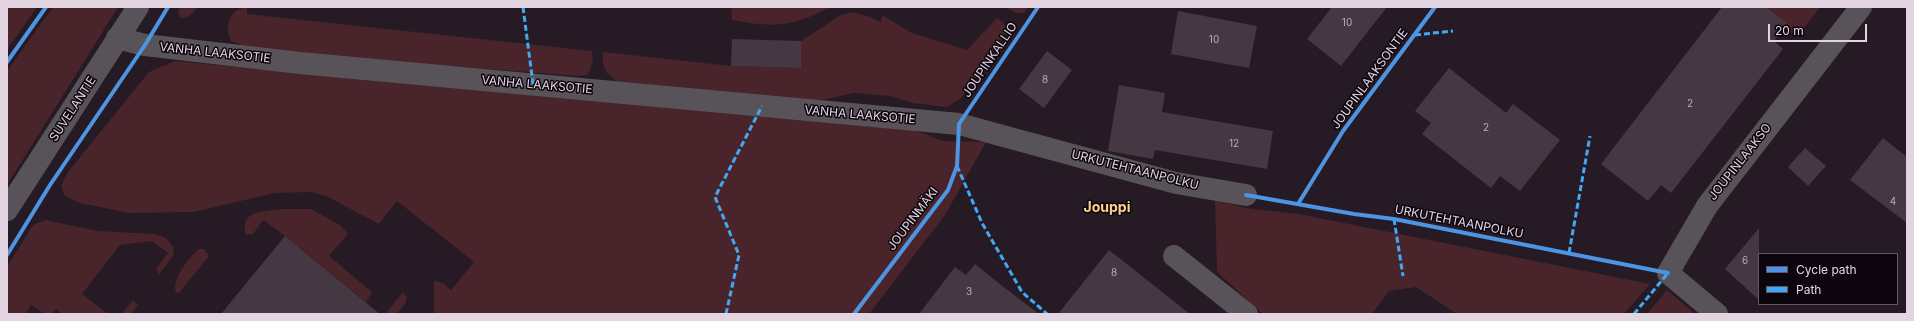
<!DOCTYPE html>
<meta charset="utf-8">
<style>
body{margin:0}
#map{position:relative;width:1914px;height:321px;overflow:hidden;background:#261a25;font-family:Inter,sans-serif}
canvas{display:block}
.frame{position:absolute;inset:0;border:8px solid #e2d4e1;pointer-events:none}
.legend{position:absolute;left:1758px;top:253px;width:140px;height:52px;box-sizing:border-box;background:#0d050d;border:1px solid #625862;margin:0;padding:5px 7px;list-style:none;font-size:12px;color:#e2d4e1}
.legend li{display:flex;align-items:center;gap:8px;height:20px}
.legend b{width:20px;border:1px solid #625862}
.scale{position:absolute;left:1768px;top:24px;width:99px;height:18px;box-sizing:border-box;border:2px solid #e2d4e1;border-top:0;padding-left:5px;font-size:12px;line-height:14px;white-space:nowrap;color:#e2d4e1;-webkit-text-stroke:3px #0d050d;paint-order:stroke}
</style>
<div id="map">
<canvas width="1914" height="321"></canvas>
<div class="frame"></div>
<ul class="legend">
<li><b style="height:5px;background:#4d94e3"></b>Cycle path</li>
<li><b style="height:5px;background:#3fa9f5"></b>Path</li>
</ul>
<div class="scale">20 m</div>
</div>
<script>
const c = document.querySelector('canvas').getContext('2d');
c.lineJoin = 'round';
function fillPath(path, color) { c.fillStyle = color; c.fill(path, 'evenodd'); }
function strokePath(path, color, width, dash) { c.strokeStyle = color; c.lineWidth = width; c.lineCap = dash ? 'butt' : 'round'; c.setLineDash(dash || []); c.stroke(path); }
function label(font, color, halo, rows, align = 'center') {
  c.font = font + ' Inter,sans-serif'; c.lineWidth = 3; c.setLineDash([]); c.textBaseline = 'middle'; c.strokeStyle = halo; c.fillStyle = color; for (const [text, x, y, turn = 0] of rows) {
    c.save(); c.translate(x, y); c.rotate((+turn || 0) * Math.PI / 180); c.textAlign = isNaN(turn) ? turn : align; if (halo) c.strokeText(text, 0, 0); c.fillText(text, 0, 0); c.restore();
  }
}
const green = new Path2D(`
 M7 7H37L7 50Z
 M53 7H118L7 185V71Z
 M179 7H197C193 13 189 19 181 18L178 12Z
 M247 7V14L592 51C594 60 592 67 587 75L579 76 296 54 241 45 231 41C224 26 229 9 247 7Z
 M731 7H831C792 27 774 28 732 20Z
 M1005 7H1028L1024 13H1017Z
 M1766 7H1820L1797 37 1784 27 1787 23Z
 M853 12 867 16 881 22 882 15 912 33 967 50 996 19H999L1005 25V33L961 98 947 107 913 103 890 96 854 93 827 99 798 102 731 92 617 81C606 75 601 65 603 52L731 66 801 68V41L841 15Z
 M175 61 917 131 943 141 986 142 945 215 869 314H434V281L443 283 451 290 474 262 397 201 379 224 328 197 312 192 275 193 193 212 129 213 80 203 65 196 61 186 68 172 149 72Z
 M1215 200 1245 208 1299 214 1650 284 1624 314H1457L1416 287 1389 291 1372 314H1263L1217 272Z
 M282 209H311L340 225 348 234 329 256 372 292 366 302 285 236 263 220 253 234 246 235C239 210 264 211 282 209Z
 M46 220 97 231 155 234 166 238 174 248 173 256 159 274 156 269 168 253 152 241 120 245 82 294 108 314H63L56 309 52 314H45L31 305 25 314H7V267L33 225Z
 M198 249H204L209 256 179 293 176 292C171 279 189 259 198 249Z
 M1667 290 1695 314H1647Z
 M403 292 407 297 406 302 397 314H385Z
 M133 300 138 305 131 314H122Z`);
const building = new Path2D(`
 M1332 7H1387L1341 66 1307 39Z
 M1722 7H1766L1787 23 1774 41 1783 49 1671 193 1661 185 1648 201 1601 164Z
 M1178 11 1257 26 1249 68 1171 54Z
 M732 39 801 41V68L731 66Z
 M1047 51 1072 70 1044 108 1019 89Z
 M1449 68 1506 113 1513 104 1560 140 1520 191 1500 176 1491 188 1422 134 1431 123 1415 111Z
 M1119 85 1165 93 1162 112 1273 131 1267 169 1155 150 1153 159 1108 151Z
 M1883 138 1907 157V223L1850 180Z
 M1805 148 1826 166 1808 186 1788 167Z
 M1759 228V300L1725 269Z
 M285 236 380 314H221Z
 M1109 250 1190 314H1058Z
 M975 264 1005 288 1039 314H919L955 267 966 275Z`);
const minor = new Path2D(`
 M117 38 145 45 300 63 959 124 1176 183 1246 195
 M7 210 138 7
 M1174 256 1247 314
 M1717 314 1668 273 1707 206 1861 7`);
const quiet = new Path2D(`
 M523 7 533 84
 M1415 35 1453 31
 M957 166 982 223 1022 292 1047 314
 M1394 219 1403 276
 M1569 253 1590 136
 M726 314 739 255 715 197 762 106
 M1634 314 1668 273`);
const cycleway = new Path2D(`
 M7 62 46 7
 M1246 195 1354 214 1394 219 1668 273
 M1298 204 1343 131 1435 7
 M7 255 50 185 145 45 168 7
 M854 314 948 190 957 166 959 124 1038 7`);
const numberNames = [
 ["10",1347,23],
 ["10",1214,40],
 ["8",1045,80],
 ["2",1690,104],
 ["2",1486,128],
 ["12",1234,144],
 ["4",1893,202],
 ["6",1745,261],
 ["8",1114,273],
 ["3",969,292]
];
const streetNames = [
 ["VANHA LAAKSOTIE",215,53,6],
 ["JOUPINKALLIO",990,60,-56],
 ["JOUPINLAAKSONTIE",1370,79,-54],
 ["VANHA LAAKSOTIE",537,85,5],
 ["SUVELANTIE",73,109,-57],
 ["VANHA LAAKSOTIE",860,115,5],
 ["JOUPINLAAKSO",1740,162,-52],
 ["URKUTEHTAANPOLKU",1135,170,14],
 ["JOUPINMÄKI",913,219,-53],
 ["URKUTEHTAANPOLKU",1459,222,11]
];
const quarterNames = [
 ["Jouppi",1107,208]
];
fillPath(green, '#49242a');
fillPath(building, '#463842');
strokePath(minor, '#575358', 22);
strokePath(quiet, '#3fa9f5', 3, [6, 3]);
strokePath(cycleway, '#4d94e3', 4);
label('10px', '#bbadb9', null, numberNames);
label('12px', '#e2d4e1', '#0d050d', streetNames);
label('bold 14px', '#fbd38c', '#0d050d', quarterNames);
</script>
